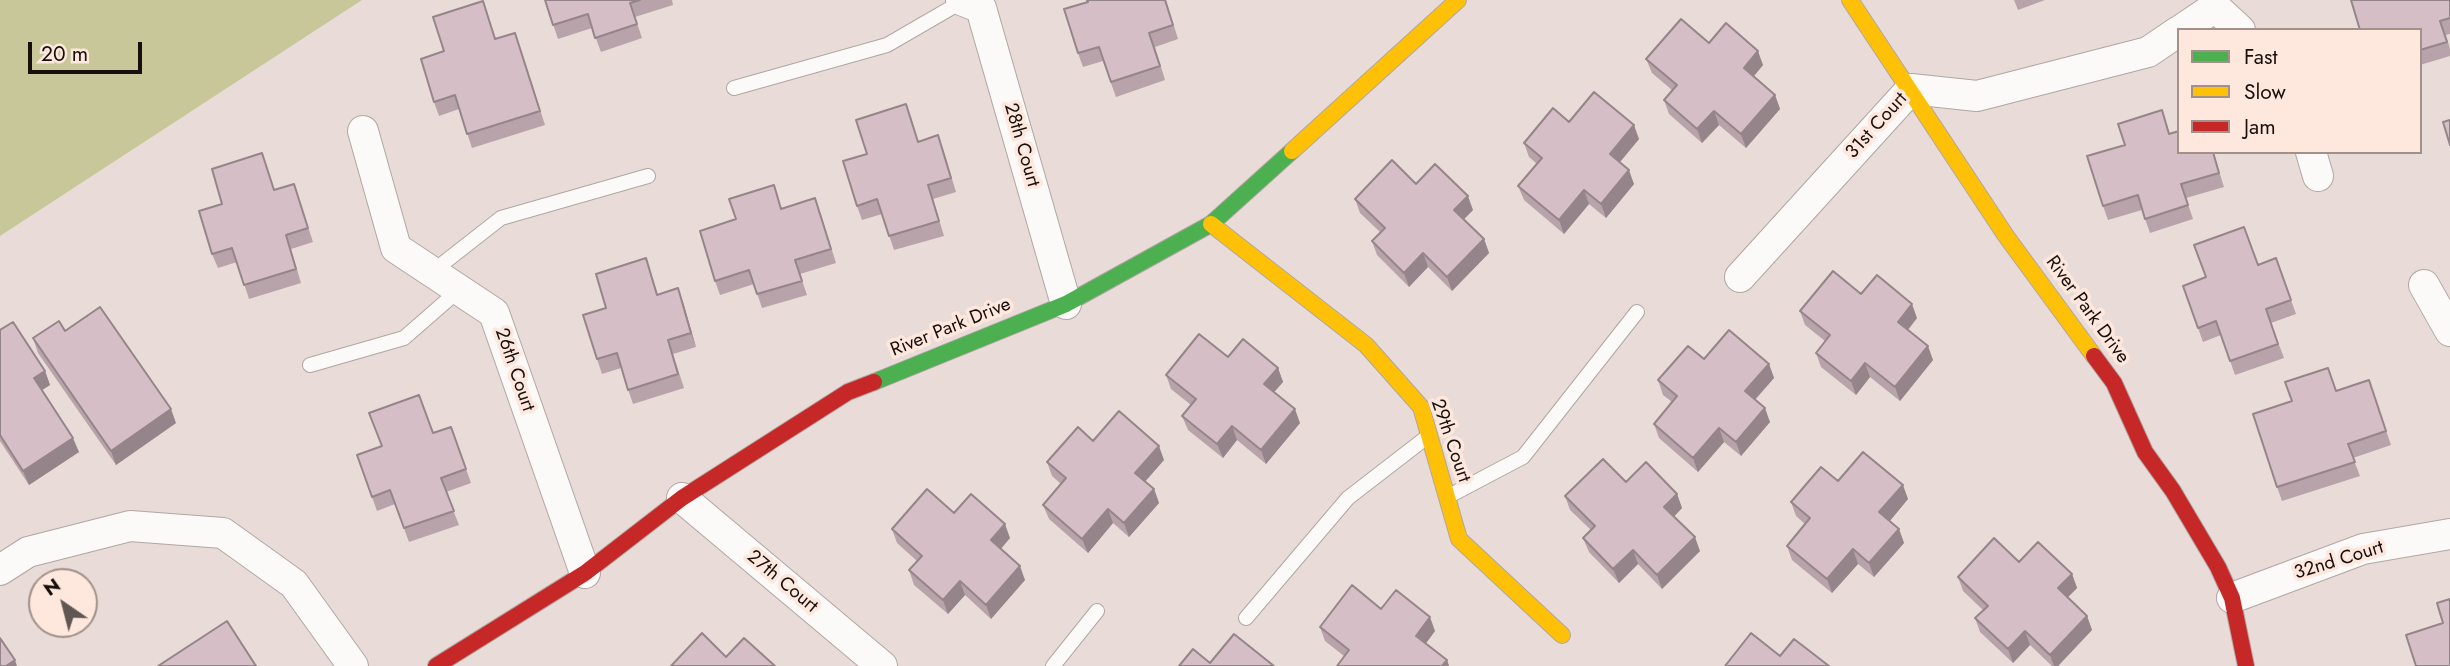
<!DOCTYPE html>
<style>
body{margin:0}
#map{position:relative;width:2450px;height:666px;overflow:hidden;background:#e9dcd8;font-family:Jost,sans-serif}
canvas{display:block}
.legend{position:absolute;left:2177px;top:28px;width:245px;height:126px;box-sizing:border-box;background:#fee7dd;border:2px solid #a29189;margin:0;padding:9px 12px;list-style:none;font-size:21px;color:#170f0c}
.legend li{display:flex;align-items:center;gap:14px;height:35px}
.legend b{width:35px;border:2px solid #a29189}
.north{position:absolute;left:28px;top:568px;width:70px;height:70px;box-sizing:border-box;background:#fee7dd;border:2px solid #a29189;border-radius:50%;rotate:325deg;font-size:19px;font-weight:700;line-height:28px;text-align:center;color:#170f0c}
.north::after{content:'';display:block;margin:auto;width:24px;height:32px;background:#605753;clip-path:polygon(50% 0,100% 100%,50% 72%,0 100%)}
.scale{position:absolute;left:28px;top:42px;width:114px;height:32px;box-sizing:border-box;border:4px solid #170f0c;border-top:0;padding-left:9px;font-size:21px;line-height:24px;white-space:nowrap;color:#170f0c;-webkit-text-stroke:5px #fee7dd;paint-order:stroke}
</style>
<div id="map">
<canvas width="2450" height="666"></canvas>
<ul class="legend">
<li><b style="height:9px;background:#4caf50"></b>Fast</li>
<li><b style="height:9px;background:#ffc107"></b>Slow</li>
<li><b style="height:9px;background:#c62828"></b>Jam</li>
</ul>
<div class="north">N</div>
<div class="scale">20 m</div>
</div>
<script>
const c = document.querySelector('canvas').getContext('2d');
c.lineJoin = 'round';
function fillPath(path, color) { c.fillStyle = color; c.fill(path, 'evenodd'); }
function strokePath(path, color, width, dash) { c.strokeStyle = color; c.lineWidth = width; c.lineCap = dash ? 'butt' : 'round'; c.setLineDash(dash || []); c.stroke(path); }
function label(font, color, halo, rows, align = 'center') {
  c.font = font + ' Jost,sans-serif'; c.lineWidth = 7; c.setLineDash([]); c.textBaseline = 'middle'; c.strokeStyle = halo; c.fillStyle = color; for (const [text, x, y, turn = 0] of rows) {
    c.save(); c.translate(x, y); c.rotate((+turn || 0) * Math.PI / 180); c.textAlign = isNaN(turn) ? turn : align; if (halo) c.strokeText(text, 0, 0); c.fillText(text, 0, 0); c.restore();
  }
}
const green = new Path2D(`
 M0 0H362L0 236Z`);
const lane = new Path2D(`
 M734 88 887 45 963 1
 M432 272 501 218 648 176
 M310 365 404 338 459 290
 M1449 496 1523 457 1637 312
 M1246 618 1348 498 1427 437
 M1053 666 1097 611`);
const street = new Path2D(`
 M961 0 981 8 1066 304
 M2181 30 2215 7 2240 30
 M363 131 396 248 494 313 585 573
 M2311 152 2318 176
 M1740 277 1911 89 1977 96 2148 52 2179 31
 M2424 285 2450 331
 M682 498 882 666
 M0 570 28 552 130 526 223 533 294 584 353 666
 M2232 598 2363 549 2450 534`);
const fast = new Path2D(`
 M874 382 1066 304 1211 224 1292 151`);
const slow = new Path2D(`
 M1850 0 2006 236 2094 356
 M1292 151 1458 0
 M1211 224 1366 345 1421 407 1459 539 1562 635`);
const jam = new Path2D(`
 M2094 356 2114 383 2145 452 2173 491 2218 567 2232 598 2246 666
 M436 666 585 573 682 498 848 392 874 382`);
const wall = new Path2D(`
 M545 0H672L673 5 635 17 642 38 601 52 592 28 558 39Z
 M1166 0 1178 39 1155 47 1165 80 1116 97 1103 61 1083 67 1078 53Z
 M2014 0H2045L2018 10Z
 M2450 0V34L2446 35 2450 49V56L2420 65V30Z
 M483 1 496 39 520 47 545 125 472 148 459 109 439 116 434 102 444 51Z
 M1709 43 1763 65 1754 76 1775 95 1780 109 1746 148 1719 125 1702 143 1669 114 1664 100 1672 90 1652 73 1646 59Z
 M911 118 918 142 943 149 956 192 933 199 944 236 894 250 882 214 862 220 857 206 867 154Z
 M1569 122 1639 139 1620 162 1634 184 1606 218 1589 204 1564 234 1524 200 1518 186 1537 164 1529 157 1524 143Z
 M2170 134 2179 152H2213L2224 187 2186 198 2193 219 2150 233 2142 210 2108 220 2103 206 2125 145Z
 M262 153 274 190 294 184 313 242 291 249 301 283 249 299 237 262 218 268 212 254 222 204Z
 M1416 184 1473 210 1464 219 1484 239 1489 253 1452 291 1428 267 1409 287 1377 255 1372 241 1380 232 1360 213 1355 199Z
 M782 208 820 212 836 263 800 274 807 295 762 308 754 284 720 295 715 281 736 219Z
 M646 258 658 295 678 288 696 347 673 354 684 388 633 404 621 368 602 374 597 359 606 308Z
 M2276 258 2296 314 2271 323 2284 358 2235 375 2221 335 2203 342 2183 286 2258 265Z
 M1861 294 1917 318 1908 330 1933 360 1900 401 1870 377 1856 395 1821 367 1816 353 1825 341 1805 325 1800 311Z
 M0 330 45 371 50 385 42 390 79 452 29 485 0 441Z
 M65 331 176 423 116 465 38 353 33 338Z
 M1228 357 1278 368 1283 382 1274 392 1300 423 1266 464 1237 440 1223 458 1188 430 1182 416 1191 405 1171 389 1166 375Z
 M1704 359 1769 364 1774 378 1755 400 1770 422 1741 456 1724 442 1698 472 1659 438 1654 424 1672 402 1663 395 1658 380Z
 M2369 380 2391 445 2353 458 2360 476 2282 501 2277 487 2336 391Z
 M451 427 471 483 446 492 459 525 409 542 395 504 377 511 357 455 382 446 433 433Z
 M1093 441 1164 460 1145 482 1154 489 1159 503 1129 537 1113 523 1088 553 1049 519 1043 505 1061 484 1052 476 1047 462Z
 M1838 481 1908 499 1889 521 1899 529 1904 543 1874 577 1858 564 1832 593 1792 560 1787 546 1805 524 1796 516 1791 502Z
 M1626 482 1677 494 1682 508 1674 516 1700 551 1662 589 1638 564 1619 583 1589 552 1583 538 1591 530 1570 510 1565 496Z
 M954 513 1010 538 1001 549 1025 580 991 619 965 595 948 614 914 585 909 570 917 561 897 543 892 529Z
 M2019 562 2072 574 2077 588 2068 597 2087 616 2092 630 2058 666H2052L2030 645 2013 663 1980 632 1975 618 1983 610 1963 591 1958 577Z
 M1381 609 1435 631 1426 643 1447 660 1449 666H1337L1344 656 1325 641 1320 627Z`);
const shadedWall = new Path2D(`
 M1758 51 1763 65 1749 82 1744 68Z
 M1775 95 1780 109 1746 148 1741 134Z
 M1714 111 1719 125 1702 143 1697 129Z
 M1634 125 1639 139 1615 168 1610 154Z
 M1629 170 1634 184 1606 218 1601 204Z
 M1584 190 1589 204 1564 234 1559 220Z
 M1468 196 1473 210 1459 224 1454 210Z
 M1484 239 1489 253 1452 291 1447 277Z
 M1423 253 1428 267 1409 287 1404 273Z
 M678 288 683 302 696 347 691 333Z
 M1912 304 1917 318 1903 336 1898 322Z
 M1928 346 1933 360 1900 401 1895 387Z
 M1865 363 1870 377 1856 395 1851 381Z
 M1769 364 1774 378 1750 405 1745 391Z
 M1278 368 1283 382 1269 398 1264 384Z
 M45 371 50 385 39 392 34 378Z
 M1765 408 1770 422 1741 456 1736 442Z
 M171 409 176 423 116 465 111 451Z
 M1295 409 1300 423 1266 464 1261 450Z
 M1232 426 1237 440 1223 458 1217 444Z
 M1719 428 1724 442 1698 472 1693 458Z
 M73 438 79 452 29 485 23 471Z
 M1159 446 1164 460 1140 487 1135 473Z
 M1903 485 1908 499 1885 527 1879 512Z
 M1154 489 1159 503 1129 537 1124 523Z
 M1677 494 1682 508 1670 521 1664 507Z
 M1108 509 1113 523 1088 553 1082 539Z
 M1005 524 1010 538 996 554 991 540Z
 M1899 529 1904 543 1874 577 1869 563Z
 M1695 537 1700 551 1662 589 1657 575Z
 M1853 549 1858 564 1832 593 1827 579Z
 M1633 550 1638 564 1619 583 1613 569Z
 M1020 566 1025 580 991 619 986 605Z
 M2072 574 2077 588 2063 602 2058 588Z
 M960 581 965 595 948 614 943 600Z
 M2087 616 2092 630 2058 666H2054L2050 655Z
 M1430 617 1435 631 1421 650 1416 636Z
 M2025 631 2030 645 2013 663 2008 649Z
 M15 660 17 666H6Z
 M1447 660 1449 666H1442Z`);
const building = new Path2D(`
 M545 0H640L630 3 637 24 595 38 588 14 553 25Z
 M1087 0H1165L1173 25 1149 33 1160 66 1111 82 1099 47 1078 53 1064 9 1088 2Z
 M2351 0H2450V18L2440 21 2447 42 2420 50V30H2360Z
 M483 1 495 39 515 33 540 111 467 134 455 95 434 102 421 59 444 51 433 17Z
 M1681 19 1709 43 1726 23 1758 51 1744 68 1775 95 1741 134 1714 111 1697 129 1664 100 1677 85 1646 59Z
 M1594 92 1634 125 1610 154 1629 170 1601 204 1584 190 1559 220 1518 186 1542 158 1524 143 1553 108 1569 122Z
 M906 104 918 142 938 135 951 178 928 185 939 221 889 236 877 199 857 206 843 161 867 154 856 120Z
 M2162 110 2169 134 2179 131V152H2213L2219 173 2181 184 2188 205 2145 219 2138 195 2103 206 2087 156 2125 145 2118 124Z
 M2450 120V145L2443 122Z
 M262 153 274 190 294 184 308 228 286 235 296 269 244 285 232 248 212 254 199 211 222 204 212 169Z
 M1392 160 1416 184 1435 164 1468 196 1454 210 1484 239 1447 277 1423 253 1404 273 1372 241 1385 228 1355 199Z
 M774 185 781 209 815 198 831 249 795 260 802 281 757 294 749 270 715 281 700 231 736 219 729 199Z
 M2244 227 2258 265 2276 258 2291 300 2266 309 2278 344 2230 361 2216 321 2198 328 2183 286 2206 277 2194 245Z
 M646 258 657 295 678 288 691 333 668 340 678 374 628 390 617 353 597 359 583 315 606 308 596 274Z
 M1833 271 1861 294 1877 275 1912 304 1898 322 1928 346 1895 387 1865 363 1851 381 1816 353 1830 335 1800 311Z
 M100 307 171 409 111 451 33 338 59 321 65 331Z
 M13 322 45 371 34 378 73 438 23 471 0 435V330Z
 M1729 330 1769 364 1745 391 1765 408 1736 442 1719 428 1693 458 1654 424 1677 396 1658 380 1688 346 1704 359Z
 M1199 334 1228 357 1243 339 1278 368 1264 384 1295 409 1261 450 1232 426 1217 444 1182 416 1196 399 1166 375Z
 M2328 368 2336 391 2369 380 2386 431 2348 444 2355 462 2277 487 2253 414 2292 401 2285 382Z
 M419 395 433 433 451 427 466 469 441 478 454 511 404 528 390 490 372 497 357 455 382 446 369 413Z
 M1119 411 1159 446 1135 473 1154 489 1124 523 1108 509 1082 539 1043 505 1066 478 1047 462 1078 427 1093 441Z
 M1863 452 1903 485 1879 512 1899 529 1869 563 1853 549 1827 579 1787 546 1810 518 1791 502 1821 467 1838 481Z
 M1603 459 1626 482 1646 462 1677 494 1664 507 1695 537 1657 575 1633 550 1613 569 1583 538 1595 526 1565 496Z
 M927 489 954 513 971 494 1005 524 991 540 1020 566 986 605 960 581 943 600 909 570 922 556 892 529Z
 M1994 538 2019 562 2038 542 2072 574 2058 588 2087 616 2050 655 2025 631 2008 649 1975 618 1988 606 1958 577Z
 M1352 585 1381 609 1396 590 1430 617 1416 636 1447 660 1442 666H1337L1349 650 1320 627Z
 M2450 599V666H2416L2406 635 2443 623 2437 603Z
 M227 621 256 666H158Z
 M702 633 726 657 744 638 775 666H671Z
 M1751 633 1780 656 1794 639 1829 666H1725Z
 M1234 634 1274 666H1179L1193 649 1210 663Z
 M0 638 15 660 6 666H0Z`);
const streetNames = [
 ["31st Court",1877,126,-48],
 ["28th Court",1021,145,74],
 ["River Park Drive",2087,310,54],
 ["River Park Drive",951,328,-22],
 ["26th Court",514,370,71],
 ["29th Court",1450,441,71],
 ["32nd Court",2339,561,-17],
 ["27th Court",782,582,40]
];
fillPath(green, '#c8c799');
strokePath(lane, '#b0a6a3', 16);
strokePath(street, '#b0a6a3', 32);
strokePath(fast, '#b0a6a3', 18);
strokePath(slow, '#b0a6a3', 18);
strokePath(jam, '#b0a6a3', 18);
strokePath(lane, '#fcfaf9', 14);
strokePath(street, '#fcfaf9', 30);
strokePath(fast, '#4caf50', 16);
strokePath(slow, '#ffc107', 16);
strokePath(jam, '#c62828', 16);
fillPath(wall, '#b7a3a9');
fillPath(shadedWall, '#95858a');
fillPath(building, '#d5bec5');
strokePath(building, '#95858a', 2);
label('19px', '#170f0c', '#fee7dd', streetNames);
</script>
